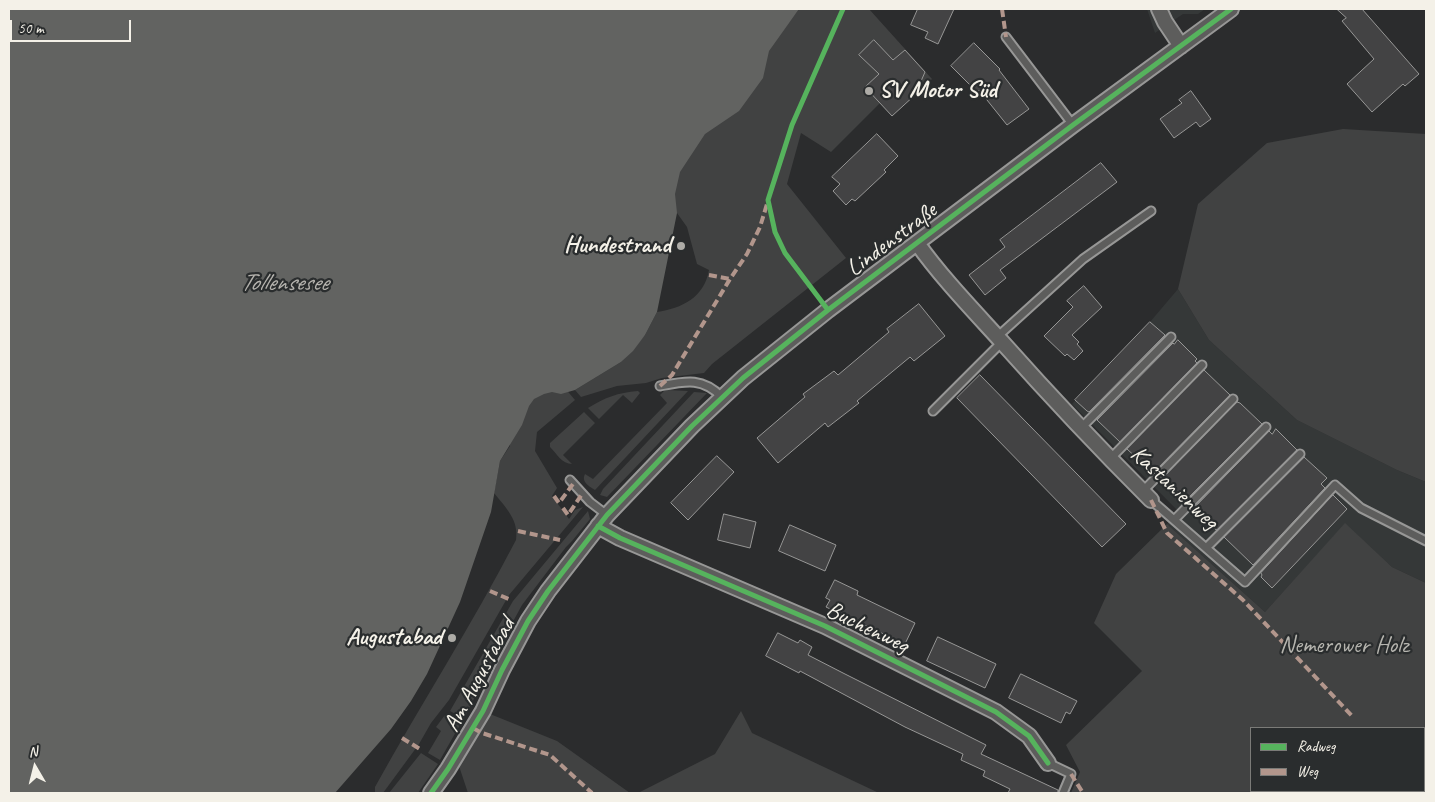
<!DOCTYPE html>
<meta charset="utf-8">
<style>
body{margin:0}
#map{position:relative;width:1435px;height:802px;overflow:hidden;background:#2b2c2d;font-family:Caveat,sans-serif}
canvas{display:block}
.frame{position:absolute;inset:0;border:10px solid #f4f1e8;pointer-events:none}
.legend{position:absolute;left:1250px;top:727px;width:175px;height:65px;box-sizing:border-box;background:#2a2d2e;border:1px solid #7b7b78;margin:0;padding:6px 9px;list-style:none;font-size:15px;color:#f4f1e8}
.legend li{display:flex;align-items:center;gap:10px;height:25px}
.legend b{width:25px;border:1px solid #7b7b78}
.north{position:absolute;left:10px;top:742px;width:50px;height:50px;-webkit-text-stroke:4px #2a2d2e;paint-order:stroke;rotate:352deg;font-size:14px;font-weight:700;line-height:20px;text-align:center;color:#f4f1e8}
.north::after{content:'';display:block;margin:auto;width:18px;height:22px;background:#f4f1e8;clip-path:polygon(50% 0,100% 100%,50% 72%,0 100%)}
.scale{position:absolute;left:10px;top:20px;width:121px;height:22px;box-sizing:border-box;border:2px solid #f4f1e8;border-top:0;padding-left:6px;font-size:15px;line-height:18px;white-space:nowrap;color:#f4f1e8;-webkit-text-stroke:4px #2a2d2e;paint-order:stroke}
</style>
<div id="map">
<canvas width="1435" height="802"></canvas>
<div class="frame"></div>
<ul class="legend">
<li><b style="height:6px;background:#56b35d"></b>Radweg</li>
<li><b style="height:6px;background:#b2968c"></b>Weg</li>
</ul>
<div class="north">N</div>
<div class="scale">50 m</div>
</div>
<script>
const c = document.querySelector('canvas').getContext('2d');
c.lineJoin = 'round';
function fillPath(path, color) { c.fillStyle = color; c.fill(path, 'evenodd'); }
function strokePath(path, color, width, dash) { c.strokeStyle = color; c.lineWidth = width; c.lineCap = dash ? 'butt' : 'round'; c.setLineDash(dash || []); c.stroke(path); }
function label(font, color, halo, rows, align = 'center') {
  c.font = font + ' Caveat,sans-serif'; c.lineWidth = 4.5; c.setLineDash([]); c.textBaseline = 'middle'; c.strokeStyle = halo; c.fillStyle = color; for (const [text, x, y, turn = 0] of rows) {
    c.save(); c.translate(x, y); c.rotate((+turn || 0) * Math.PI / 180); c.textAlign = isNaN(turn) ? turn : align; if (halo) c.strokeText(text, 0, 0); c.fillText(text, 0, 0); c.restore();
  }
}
const built = new Path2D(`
 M1147 9H1205L1198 14H1183L1155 33Z
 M1178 289 1209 340 1297 420 1397 470 1426 482V583L1392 567 1345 524 1265 612 1167 524 1178 511 1072 404 1150 322Z`);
const green = new Path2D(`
 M799 9H869L932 79 892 116 880 103 831 152 801 133 787 184 846 258 712 364 704 373 662 378 646 383 617 386 581 397 575 390 621 362 645 335 657 312C682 308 704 298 709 270L697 264 687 227 677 213 659 194Z
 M1343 129 1426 134V482L1397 470 1297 420 1209 340 1178 289 1198 204 1267 143Z
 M553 374 575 400 537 432 535 451 557 488 552 496 569 519 575 510 583 507 509 595 449 700 431 723 419 744 383 793H375V787C421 704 472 625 516 540 519 520 506 508 494 493L500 461 510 446V422Z
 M668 390 688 391 595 490C589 486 581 482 585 474L593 479 667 403 660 395 664 391Z
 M638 391 640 393 632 403 623 395 599 419 588 408C606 397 617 393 638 391Z
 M694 392 707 393 607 497 600 495 603 489Z
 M584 412 595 423 563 455 572 464C562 464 557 454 550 447V443Z
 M588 511 590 519 572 541 566 547 522 605 503 640 464 719 450 711 513 601Z
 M1345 523 1392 567 1426 583V769L1424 771V728H1251V791H1394L1392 793H1071L1080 772 1066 745 1142 671 1094 623 1116 574 1167 524 1265 612Z
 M741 711 752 733 879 793H638L715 754Z
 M490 714 557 741 630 793H468L459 766Z
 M445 715 461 723 440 760 428 753 441 731 436 727Z
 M421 753 438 764 418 793H389Z`);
const water = new Path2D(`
 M9 9H799L769 51 763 78 739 111 705 134 680 172 675 194 677 213 657 312 645 335 633 351 621 362 575 390 561 394 552 392 544 394 534 399 529 406 522 425 500 461 491 512 460 602 427 674 411 701 391 729 335 793H9Z`);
const building = new Path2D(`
 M918 9H954L938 44 925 38 928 32 911 25Z
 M1337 9H1362L1419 74 1405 86 1403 84 1372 112 1347 84 1374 59 1342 21 1346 18Z
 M874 40 893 60 905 50 925 72 915 95 892 116 865 87 879 74 859 55Z
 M974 43 1000 69 999 70 1029 109 1007 125 979 90 977 92 951 66Z
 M1191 91 1211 119 1200 127 1196 122 1174 138 1160 119 1182 103 1179 100Z
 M877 134 898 156 884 170 886 172 855 201 852 199 846 205 833 191 840 184 832 177Z
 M1101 163 1117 182 1000 270 1006 278 985 295 969 275 1005 247 1000 240Z
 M1084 286 1102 307 1072 335 1079 342 1077 344 1083 351 1074 360 1067 354 1065 356 1044 336 1073 307 1067 301Z
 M919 304 945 336 914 361 910 357 857 401 859 403 828 427 825 423 778 463 757 438 805 397 803 394 834 371 838 375 889 332 887 329Z
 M1150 322 1165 335 1089 412 1087 411 1075 400Z
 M1178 340 1197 359 1195 361 1197 363 1120 442 1097 420 1173 343 1174 344Z
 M1204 370 1230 395 1153 473 1127 449Z
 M980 375 1126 524 1102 547 957 398Z
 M1237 402 1240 403 1262 424 1186 500 1185 499 1183 501 1161 480Z
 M1276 429 1297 450 1217 530 1215 529 1194 508 1269 431 1272 434Z
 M717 456 734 472 688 520 671 503Z
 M1304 457 1327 478 1321 484 1325 488 1253 565 1224 537Z
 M1333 495 1347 509 1272 588 1261 577 1262 575 1261 573Z
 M724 514 756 522 750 548 718 540Z
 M790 525 836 545 825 571 779 551Z
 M835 580 858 591 857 595 915 623 905 644 826 607 830 600 826 598Z
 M778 633 798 643 800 640 812 647 808 655 843 673 986 745 981 754 1058 790V793H1008L1010 789 983 776 985 771 961 760 963 754 905 727 800 671 799 673 766 656Z
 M938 637 996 664 985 688 927 661Z
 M1021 674 1077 701 1070 714 1066 712 1061 723 1009 698Z`);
const service = new Path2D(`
 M1006 37 1073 125
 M997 337 1083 259 1151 211
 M660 386C686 381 702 377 722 397
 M933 411 1002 342
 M1081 428 1171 337
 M1110 459 1202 365
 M570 480 590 502 607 515
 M1142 492 1233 399
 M1151 500 1245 582 1335 485 1361 508 1426 541
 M1174 520 1266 427
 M1206 548 1300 454
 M1048 763 1071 774 1063 793`);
const minor = new Path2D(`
 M1159 9 1165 22 1181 46
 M917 243C942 278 973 310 1002 342 1050 396 1100 449 1151 500
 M598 526 620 538 825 626 996 712 1029 736 1048 763
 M431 793 448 769 483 711 502 670 528 621 548 591 607 515 692 426 743 378 828 310 1073 125 1231 9`);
const quiet = new Path2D(`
 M1002 9 1006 37
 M709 275 730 279
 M660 386 672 375 730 279 747 254 760 227 767 204
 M554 496 559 503 573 484
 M1151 500 1167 533 1243 600 1353 717
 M563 508 568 515 582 494
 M518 531 560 540
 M490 591 511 600
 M473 728 482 733 550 755 592 793
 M402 738 420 749
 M1071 774 1083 793`);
const cycleway = new Path2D(`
 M828 310 785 253 775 232 768 200 792 125 843 9
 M598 526 620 538 825 626 996 712 1029 736 1048 763
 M431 793 448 769 483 711 502 670 528 621 548 591 607 515 692 426 743 378 828 310 1073 125 1231 9`);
const markers = [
 [869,91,5,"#aeaca7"],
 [681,246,5,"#aeaca7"],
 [452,638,5,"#aeaca7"]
];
const poiNames = [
 ["SV Motor Süd",879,91,"left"],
 ["Hundestrand",671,246],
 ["Augustabad",442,638]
];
const streetNames = [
 ["Lindenstraße",892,240,-37],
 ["Kastanienweg",1174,488,43],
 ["Buchenweg",867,628,26],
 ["Am Augustabad",480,675,-62]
];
const parkNames = [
 ["Nemerower Holz",1344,646]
];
const waterNames = [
 ["Tollensesee",284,283]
];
fillPath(built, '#353838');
fillPath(green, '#414242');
fillPath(water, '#626361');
fillPath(building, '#434344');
strokePath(building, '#979796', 1);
strokePath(service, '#979796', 11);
strokePath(minor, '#979796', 18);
strokePath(service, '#5d5d5c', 7);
strokePath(minor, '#5d5d5c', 14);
strokePath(quiet, '#b2968c', 4, [8, 4]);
strokePath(cycleway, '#56b35d', 5);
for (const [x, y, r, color] of markers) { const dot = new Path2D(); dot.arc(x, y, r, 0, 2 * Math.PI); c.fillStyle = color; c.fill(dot); strokePath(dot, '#2a2d2e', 2); }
label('bold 24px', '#f4f1e8', '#2a2d2e', poiNames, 'right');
label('24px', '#f4f1e8', '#2a2d2e', streetNames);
label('24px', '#b6b5af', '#2a2d2e', parkNames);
label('italic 25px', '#b5b3ae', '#2a2d2e', waterNames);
</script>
